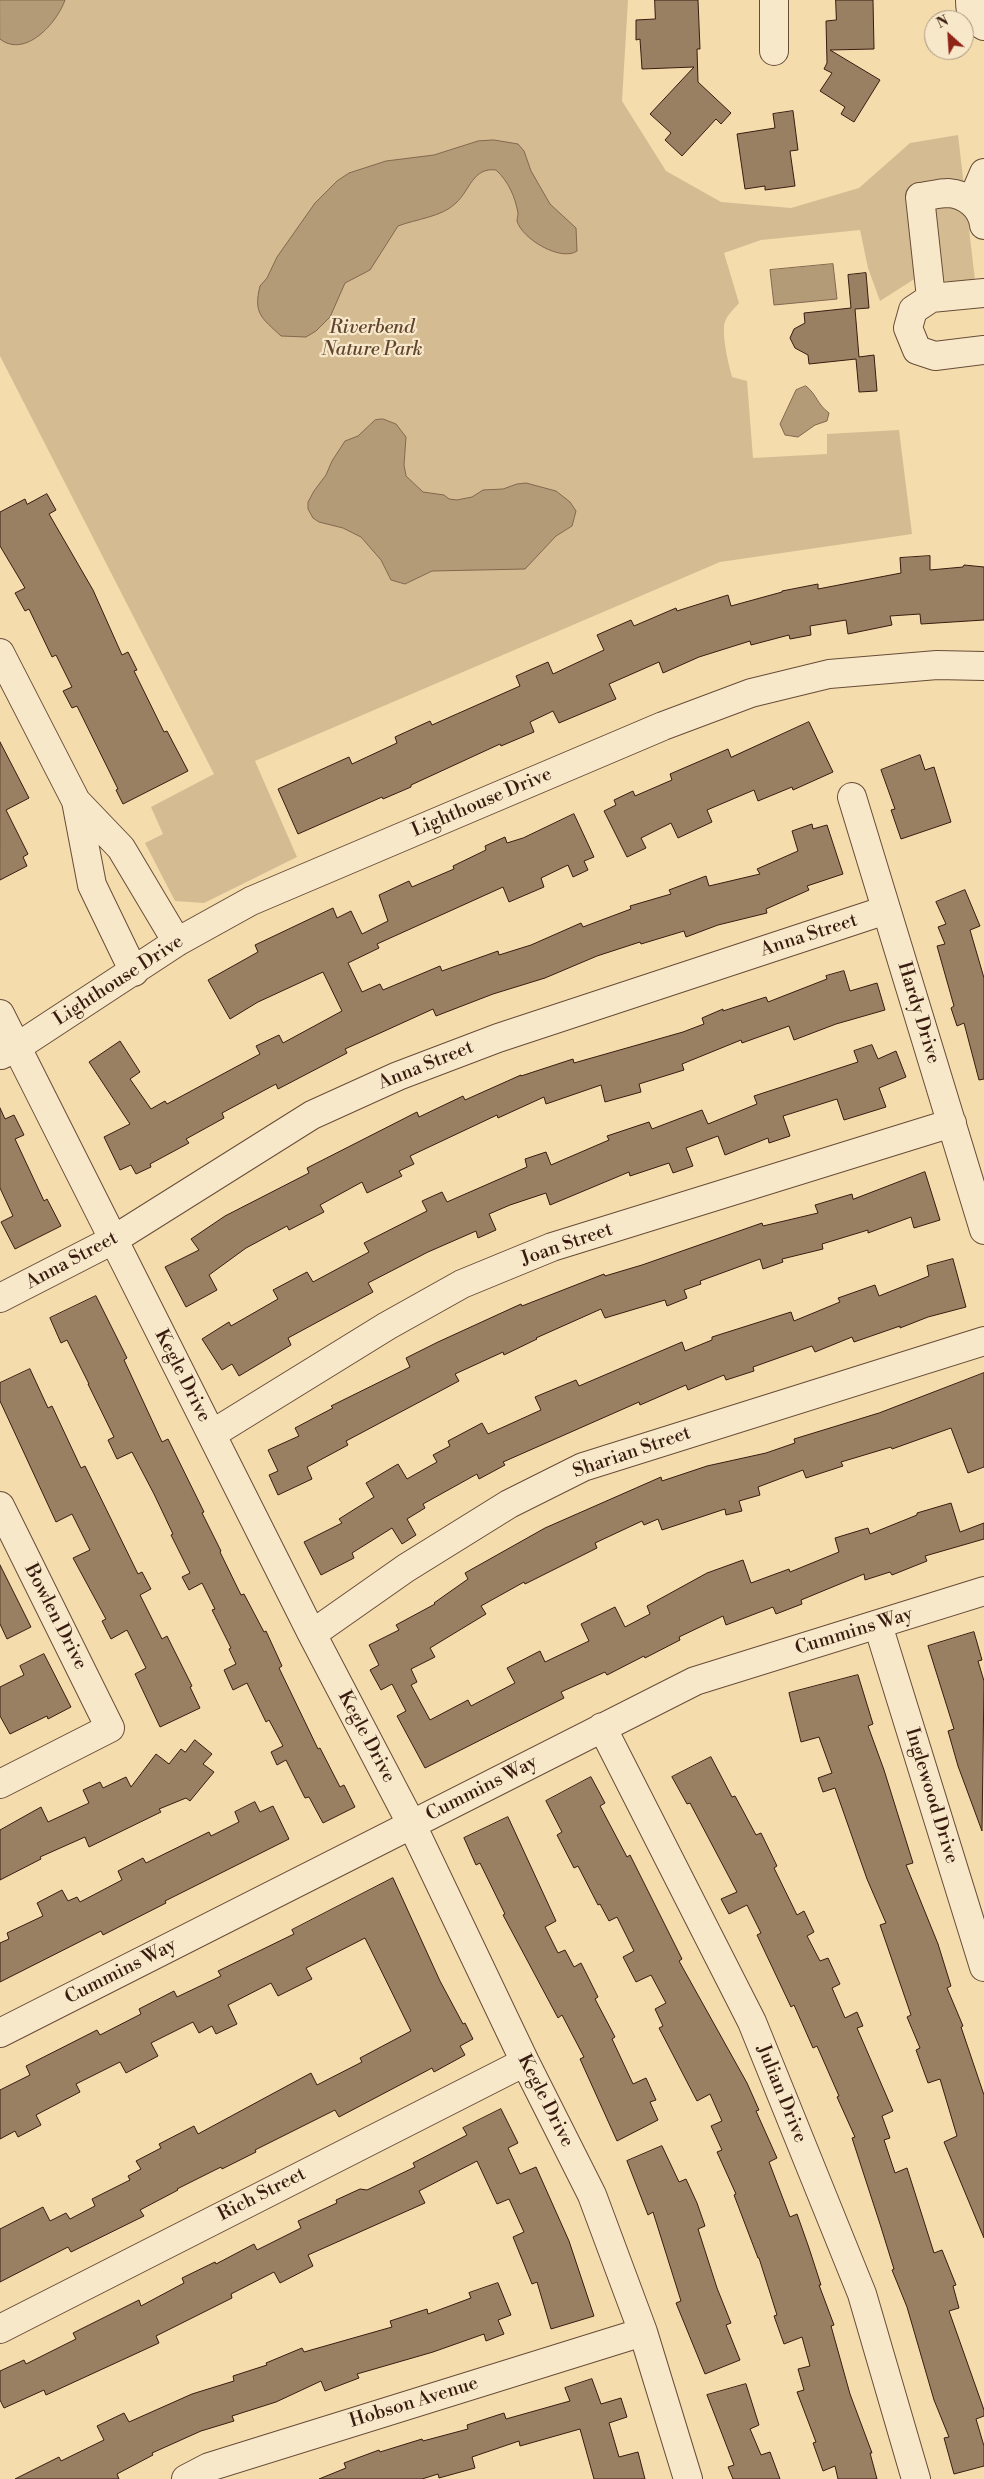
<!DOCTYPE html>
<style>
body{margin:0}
#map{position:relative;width:984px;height:2479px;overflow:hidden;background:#f4dcad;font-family:"Libre Bodoni",serif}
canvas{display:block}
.north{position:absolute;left:924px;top:10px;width:50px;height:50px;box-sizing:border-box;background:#f8e8ca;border:1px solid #ac9680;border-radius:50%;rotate:334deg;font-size:14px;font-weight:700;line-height:20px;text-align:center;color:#391c10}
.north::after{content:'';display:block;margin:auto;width:18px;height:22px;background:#8f2418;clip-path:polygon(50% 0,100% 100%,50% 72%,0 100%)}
</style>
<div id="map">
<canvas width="984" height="2479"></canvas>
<div class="north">N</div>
</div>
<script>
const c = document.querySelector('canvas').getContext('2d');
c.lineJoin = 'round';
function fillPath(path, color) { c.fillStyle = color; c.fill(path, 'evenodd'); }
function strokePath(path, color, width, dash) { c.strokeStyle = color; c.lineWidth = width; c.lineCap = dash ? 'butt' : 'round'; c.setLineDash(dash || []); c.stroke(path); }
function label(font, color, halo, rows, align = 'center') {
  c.font = font + ' "Libre Bodoni",serif'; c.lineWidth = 4.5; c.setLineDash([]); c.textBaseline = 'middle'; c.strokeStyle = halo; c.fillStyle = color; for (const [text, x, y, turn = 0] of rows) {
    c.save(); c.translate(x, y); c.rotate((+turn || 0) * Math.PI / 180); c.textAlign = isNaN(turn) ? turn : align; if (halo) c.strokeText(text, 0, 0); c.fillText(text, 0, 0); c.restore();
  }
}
const green = new Path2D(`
 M0 0H628L622 101 666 171 721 202 791 208 859 188 910 143 958 135 975 280 962 283 916 278 880 301 868 268 860 230 761 240 724 253 739 303C733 310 725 317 724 326 723 341 728 362 732 377L747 381 753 458 827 454V434L899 430 912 534 720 562 255 761 297 857 204 903 175 901 145 843 163 834 151 807 214 774 0 356Z`);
const water = new Path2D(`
 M0 0H65C57 23 25 59 0 39Z
 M494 140 518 144 524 151 531 171 550 204 576 228 577 251C561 262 522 239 517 221 517 219 518 216 518 213 515 197 509 182 496 170 473 167 470 190 456 203 442 217 416 219 398 226L370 270 345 283 330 317 316 331 306 337 281 336C262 318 253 314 260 286L267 278 277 257 315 203 337 181 349 173 386 161 434 155 478 141Z
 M833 264 837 299 774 305 770 270Z
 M806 386C818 396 816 403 829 413L827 421 815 425 798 437 785 435 780 424 796 390Z
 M383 419 396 424 406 437 404 465 406 476 423 492 444 495 449 499 457 500 472 497 483 490 503 489 517 484 526 483 556 491 570 502 576 511 572 526 556 536 525 569 432 571 405 584 391 580 381 560 361 537 343 528 319 522 313 518 308 509V502L314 491 326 475 332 461 345 441 358 436 375 420Z`);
const building = new Path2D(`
 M655 0H698L700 49H697L698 82 731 113 721 124 716 119 682 156 665 140 671 133 650 114 694 67 642 69 640 39 636 40V20L655 19Z
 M836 0H873L874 49 830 50 880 80 854 122 841 114 845 107 820 91 832 73 824 69 827 63 826 21 836 20Z
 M793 111 798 150 790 151 795 186 765 190V186L745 189 737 134 775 128 773 114Z
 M866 273 869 308 855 309 859 357 874 355 877 391 859 392 856 359 809 364 808 355 795 348 790 338 794 329 805 323 804 313 851 308 848 275Z
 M47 494 56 510 49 514 93 590 122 655 128 652 137 670 134 671 164 732 167 731 188 771 123 804 116 790 118 789 77 706 72 708 63 691 72 687 56 655 52 657 29 609 25 611 15 593 25 588 0 546V512L25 499 27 504Z
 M930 556V570L963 567 964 565 984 567V620L921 624 920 614 890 616 892 625 848 634 846 620 810 626 811 635 790 639 789 635 751 645 750 641 699 657 663 673 659 662 609 684 616 699 559 723 553 711 530 722 534 732 501 746 500 744 411 785V787L383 799 382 797 298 834 278 789 349 757 352 764 397 743 395 737 430 721 432 725 520 686 516 676 548 662 553 674 604 650 597 635 631 620 634 626 676 608 677 611 728 595 731 606 782 592V591L818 584V589L901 573 900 558Z
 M809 722 833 772 793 790 792 787 758 801 754 790 707 810 712 822 678 838 671 823 641 838 646 848 627 857 604 811 616 805 614 800 633 791 635 796 672 780 670 774 728 749 731 757Z
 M0 742 29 798 6 810 28 854 23 857 27 866 0 880Z
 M920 755 925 770 934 767 951 822 901 839 891 810 895 809 881 770Z
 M574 814 594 857 584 861 588 870 573 877 568 865 541 878 544 887 509 902 503 887 377 944 379 948 348 963 362 992 380 984 383 990 440 966 442 971 498 951 499 955 531 945 581 923 583 927 631 909 630 906 671 894 669 890 706 876 709 886 760 874 757 869 798 851 792 831 812 824 813 829 827 825 843 874 807 886 809 890 766 909 767 913 718 925 686 937 684 931 641 944 640 942 597 956 545 978 493 994 436 1016 433 1009 345 1049 347 1053 278 1089 276 1084 222 1113 224 1118 186 1139 189 1143 150 1164 151 1167 136 1174 131 1165 120 1170 104 1137 130 1124 89 1062 120 1041 140 1072 130 1079 151 1109 165 1101 167 1104 260 1054 256 1046 279 1035 283 1043 342 1011 323 972 258 1002 230 1019 208 980 258 952 255 945 333 908 337 918 351 911 362 934 388 921 379 895 409 881 412 887 454 869 453 866 486 850 485 846 505 837 507 843 523 838Z
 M965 890 980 926 970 930 984 978V1079L979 1080 964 1023 957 1026 951 1008 954 1006 937 946 945 944 938 927 946 924 936 902Z
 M844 971 850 991 877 983 885 1010 836 1024 794 1040 789 1026 742 1043 741 1040 682 1064 684 1070 639 1084 641 1092 605 1102 601 1085 546 1104 544 1097 498 1118 497 1115 410 1156 414 1164 399 1171 402 1176 367 1193 362 1182 320 1205 324 1212 289 1230 287 1226 246 1248 209 1275 217 1290 186 1307 165 1267 199 1250 191 1239 225 1216 309 1173 307 1168 417 1112 419 1117 463 1096 465 1100 521 1075V1076L573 1059 574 1063 683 1032 704 1024 702 1018 723 1009V1011L766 997 768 1002 827 979 826 976Z
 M872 1045 878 1059 896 1051 906 1077 879 1088 886 1107 844 1120 837 1099 783 1116 790 1136 769 1143 768 1138 725 1155 718 1136 686 1148 693 1166 673 1173 669 1163 630 1176 629 1172 550 1205 546 1193 510 1205 489 1214 496 1230 478 1238 476 1231 428 1252 368 1283 373 1292 288 1338 291 1345 239 1376 232 1364 222 1370 202 1339 229 1322 231 1326 278 1299 273 1290 307 1272 313 1282 369 1252 364 1243 427 1211 422 1201 442 1192 447 1202 527 1167 525 1159 546 1152 551 1165 609 1140 607 1136 649 1122 652 1129 702 1110 708 1124 757 1104 754 1096 858 1062 854 1051Z
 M0 1108 5 1119 14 1115 24 1135 15 1139 44 1201 47 1199 61 1226 15 1249 1 1222 13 1216 0 1188Z
 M925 1172 940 1220 914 1228 911 1217 868 1233V1230L822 1244 823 1249 782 1259 783 1262 763 1269 760 1259 700 1281 701 1284 684 1290 687 1298 667 1306 665 1300 605 1318 601 1309 536 1338 537 1339 504 1355 503 1352 455 1374 459 1381 346 1441 348 1445 307 1467 312 1479 278 1495 269 1475 278 1471 268 1450 299 1436 295 1428 333 1408 331 1406 410 1367 406 1358 438 1342 521 1304 522 1306 604 1274 605 1276 642 1265 762 1223 763 1226 818 1213 815 1205 852 1194 853 1199Z
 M953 1259 966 1307 928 1317 900 1328V1326L854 1342 852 1337 815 1352 812 1346 753 1367 754 1371 726 1380 724 1375 688 1390 686 1385 640 1405 639 1402 503 1462 505 1465 479 1479 477 1474 423 1504 425 1508 407 1519 416 1535 402 1544 392 1528 352 1553 354 1558 321 1575 304 1542 342 1523 339 1519 374 1497 366 1483 398 1464 407 1479 437 1462 433 1455 450 1446 448 1441 482 1423 488 1434 541 1410 535 1397 576 1380 579 1386 682 1342 685 1351 712 1340V1337L791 1312 794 1321 840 1302 838 1298 875 1285 879 1296 929 1276 927 1266Z
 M96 1296 127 1358 124 1360 162 1442 168 1439 204 1512 202 1513 221 1551 220 1552 241 1595 244 1594 264 1632 266 1631 282 1666 279 1668 318 1749 320 1748 340 1787 344 1785 355 1807 323 1823 309 1797 305 1798 286 1760 277 1765 271 1752 283 1746 269 1720 266 1722 247 1683 233 1690 224 1670 236 1664 229 1649 231 1648 212 1610 215 1609 202 1583 189 1590 182 1577 190 1573 171 1535 173 1534 154 1494 132 1452 117 1459 108 1440 114 1437 88 1384H89L67 1340 61 1343 50 1318Z
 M30 1369 48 1408 52 1406 81 1468 85 1466 138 1574 142 1572 151 1589 140 1595 162 1639 167 1636 192 1686 190 1687 200 1708 160 1727 135 1674 146 1668 127 1630 111 1639 102 1621 106 1619 73 1558 90 1550 72 1514 56 1522 0 1401V1383Z
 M984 1373V1467L968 1473 951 1428 892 1449 891 1447 841 1462 843 1466 806 1478 803 1470 758 1487 760 1495 739 1501 742 1511 726 1515 725 1509 662 1530 658 1519 644 1525 642 1521 595 1543 597 1548 525 1584 524 1582 481 1606 486 1614 430 1648 435 1657 411 1669 417 1682 411 1685 430 1720 468 1700 471 1706 515 1683 507 1668 540 1651 545 1662 589 1641 581 1624 615 1607 625 1627 650 1614 647 1606 707 1573 743 1560 751 1583 789 1569 790 1572 839 1552 835 1538 868 1528 870 1534 917 1515V1513L951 1503 960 1532 984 1523V1539L925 1556 927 1561 892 1575 890 1572 865 1580 864 1574 801 1600 802 1604 776 1614 773 1607 726 1625 723 1616 679 1637 680 1640 645 1658 644 1656 607 1675 605 1672 561 1692 564 1698 425 1768 397 1716 406 1711 392 1684 381 1690 370 1670 379 1665 369 1645 399 1630 396 1625 435 1604 434 1603 468 1579 465 1573 545 1528 661 1477 662 1481 707 1466 766 1453 795 1443 794 1439 879 1413Z
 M0 1565 31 1627 7 1639 0 1624Z
 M974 1632 982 1660 978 1661 984 1681 982 1831 958 1766 948 1731 954 1729 928 1646Z
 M44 1654 71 1707 48 1719 47 1716 10 1734 0 1716V1687L24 1675 20 1666Z
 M858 1675 873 1724 868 1726 884 1770 913 1863 906 1865 938 1944 951 1986 947 1988 963 2026 961 2027 984 2095V2238L944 2142 957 2136 940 2079 928 2083 916 2050 920 2048 907 2017 911 2015 880 1925 886 1923 867 1879 835 1788 823 1792 818 1778 832 1773 819 1737 801 1742 789 1693Z
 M195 1740 212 1754 203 1764 214 1772 190 1801 186 1798 159 1809 161 1812 89 1847 85 1837 40 1857 41 1859 0 1880V1830L41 1807 48 1822 89 1803 83 1790 100 1782 103 1788 126 1777 131 1787 156 1754 169 1764 181 1749 185 1752Z
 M711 1757 732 1797 735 1796 756 1835 761 1833 777 1866 774 1868 797 1915 804 1911 814 1932 807 1936 820 1961 828 1958 840 1984 832 1988 845 2018 857 2012 863 2026 857 2028 893 2111 882 2116 890 2138 884 2140 895 2173 907 2168 934 2253 942 2250 956 2285 953 2286 959 2308 949 2311 984 2410V2416L976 2419 984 2446V2466L954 2474 944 2438 949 2437 934 2400 907 2307 892 2270 894 2269 880 2224 852 2138 855 2137 837 2097 839 2096 817 2046 813 2048 794 2005 791 2007 757 1935 761 1933 747 1905 729 1914 721 1899 737 1892 690 1803 687 1804 672 1777Z
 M591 1777 605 1803 600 1806 627 1857 630 1855 682 1959 679 1961 747 2083 759 2110 756 2111 777 2158 769 2162 790 2217 797 2214 809 2248 821 2285H819L834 2325 831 2326 850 2394 872 2453H870L877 2479H838L835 2466 823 2471 813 2443 816 2442 797 2392 804 2390 798 2369 810 2366 802 2337 784 2344 774 2316 777 2315 759 2258H758L734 2195 736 2194 717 2152 722 2150 711 2126 722 2121 710 2094 697 2101 659 2028 663 2026 655 2009 666 2003 651 1975 636 1982 623 1957 634 1951 617 1917 609 1921 600 1904 598 1905 578 1866 574 1868 557 1835 562 1832 546 1801Z
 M255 1802 260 1812 273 1806 289 1839 165 1901 166 1903 103 1935 101 1931 0 1982V1943L9 1939 7 1933 43 1916 37 1903 62 1890 68 1901 77 1897 80 1902 122 1880 118 1871 143 1858 146 1863 209 1832 211 1836 239 1822 235 1812Z
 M508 1817 556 1921 545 1927 558 1953 565 1950 574 1967 581 1963 598 1997 595 1999 615 2037 612 2039 633 2084 646 2078 656 2100 650 2102 658 2120 617 2141 580 2059 584 2057 562 2015 558 2018 503 1915 505 1914 480 1863 476 1865 464 1838Z
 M393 1878 440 1981 463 2024 465 2023 473 2039 460 2046 465 2055 434 2072 432 2068 339 2117 335 2110 255 2150 256 2152 222 2169 221 2167 177 2189 178 2190 140 2210 144 2216 71 2252 68 2247 0 2282V2229L43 2207 50 2221 66 2213 70 2219 95 2206 92 2199 130 2180 128 2176 141 2169 136 2161 161 2148 159 2144 194 2126 198 2134 311 2073 317 2085 362 2062 360 2058 411 2031 365 1938 306 1968 312 1979 278 1996 271 1983 228 2005 237 2024 216 2034 212 2026 199 2033 193 2022 151 2043 158 2056 126 2073 120 2062 76 2084 80 2092 36 2115 41 2125 18 2137 15 2131 0 2139V2090L30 2075 26 2066 97 2030 100 2035 141 2014 139 2009 174 1991 177 1997 221 1976 218 1971 294 1934 292 1930Z
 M501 2109 518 2143 508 2148 520 2174 536 2167 569 2241 594 2316 551 2329 537 2282 532 2284 513 2237 524 2232 509 2199 497 2204 477 2161 419 2191 425 2203 308 2255 313 2266 280 2283 274 2272 231 2294 232 2298 156 2336 159 2343 46 2395 44 2390 4 2408 0 2400V2371L24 2360 26 2364 76 2339 73 2333 139 2300 141 2306 184 2283 182 2278 215 2262 216 2264 254 2244 257 2250 301 2228 298 2221 337 2203 336 2200 360 2189 367 2190 415 2167 413 2163 467 2135 463 2128Z
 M662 2146 679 2182 686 2179 697 2203 705 2226 698 2229 717 2288 731 2323 726 2325 740 2360 705 2374 676 2303 681 2301 653 2212 648 2215 627 2161Z
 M498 2283 511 2315 498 2320 504 2334 486 2341 484 2334 433 2352 357 2374 359 2378 325 2391 321 2381 276 2402 232 2416 234 2421 201 2431 152 2453 153 2455 117 2474 119 2479H15L59 2457 61 2461 104 2440 97 2426 124 2413 129 2422 192 2394 234 2381 233 2376 267 2365 266 2363 302 2348 304 2352 392 2327 390 2321 427 2309 428 2314 471 2298 469 2293Z
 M592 2379 601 2404 621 2398 627 2417 609 2423 619 2457 638 2452 645 2479H594L580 2429 520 2446 519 2441 472 2457 475 2468 439 2478 438 2474 422 2479H319L346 2468 344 2463 379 2450 380 2452 422 2439 423 2441 468 2429 467 2425 504 2413 506 2419 570 2401 565 2388Z
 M746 2384 759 2425 750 2429 761 2455 770 2452 780 2479H733L728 2467 734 2465 707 2395Z`);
const minor = new Path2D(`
 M970 0C970 13 972 20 984 26
 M774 51V0
 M972 201 984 173
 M984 293 931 298 913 310 908 328 917 350 935 356 984 350
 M931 298 920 197C929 196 939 193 948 193 966 194 982 207 984 225
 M0 653 76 801 121 848 177 942
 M852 797 984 1230
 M76 801 92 885 134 972
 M0 1014 312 1634 412 1825 525 2062 592 2195 643 2332 688 2479
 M1 1055 17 1047 177 942 251 901 663 726 751 693 829 674 937 665 984 666
 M0 1298 113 1240 312 1115 398 1076 498 1038 886 910
 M212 1434 387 1326 462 1284 552 1247 952 1123
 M0 1506 110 1728 0 1784
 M878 1625 984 1967
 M312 1634 406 1568 509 1504 583 1467 984 1341
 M602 1727 752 2022 862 2294 916 2479
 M0 2033 695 1681 984 1591
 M0 2329 525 2062
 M186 2479 209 2467 643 2332`);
const parkNames = [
 ["Riverbend",372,328],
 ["Nature Park",372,350]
];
const streetNames = [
 ["Lighthouse Drive",482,803,-23],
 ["Anna Street",809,936,-18],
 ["Lighthouse Drive",119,981,-33],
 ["Hardy Drive",918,1013,73],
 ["Anna Street",426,1066,-22],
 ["Joan Street",567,1245,-19],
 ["Anna Street",72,1261,-28],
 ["Kegle Drive",182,1376,63],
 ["Sharian Street",632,1453,-19],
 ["Bowlen Drive",55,1617,63],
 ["Cummins Way",854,1632,-17],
 ["Kegle Drive",366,1737,62],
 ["Cummins Way",482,1789,-27],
 ["Inglewood Drive",931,1796,73],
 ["Cummins Way",121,1972,-27],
 ["Julian Drive",781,2094,68],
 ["Kegle Drive",545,2101,63],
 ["Rich Street",262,2195,-27],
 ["Hobson Avenue",414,2403,-17]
];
fillPath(green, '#d4bb92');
fillPath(water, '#b49b78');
strokePath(water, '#83684e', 1);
fillPath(building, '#9a8062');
strokePath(building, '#391c10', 1);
strokePath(minor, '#684c37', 30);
strokePath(minor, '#f8e8ca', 28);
label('italic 19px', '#604430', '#f8e8ca', parkNames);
label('19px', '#391c10', '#f8e8ca', streetNames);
</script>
